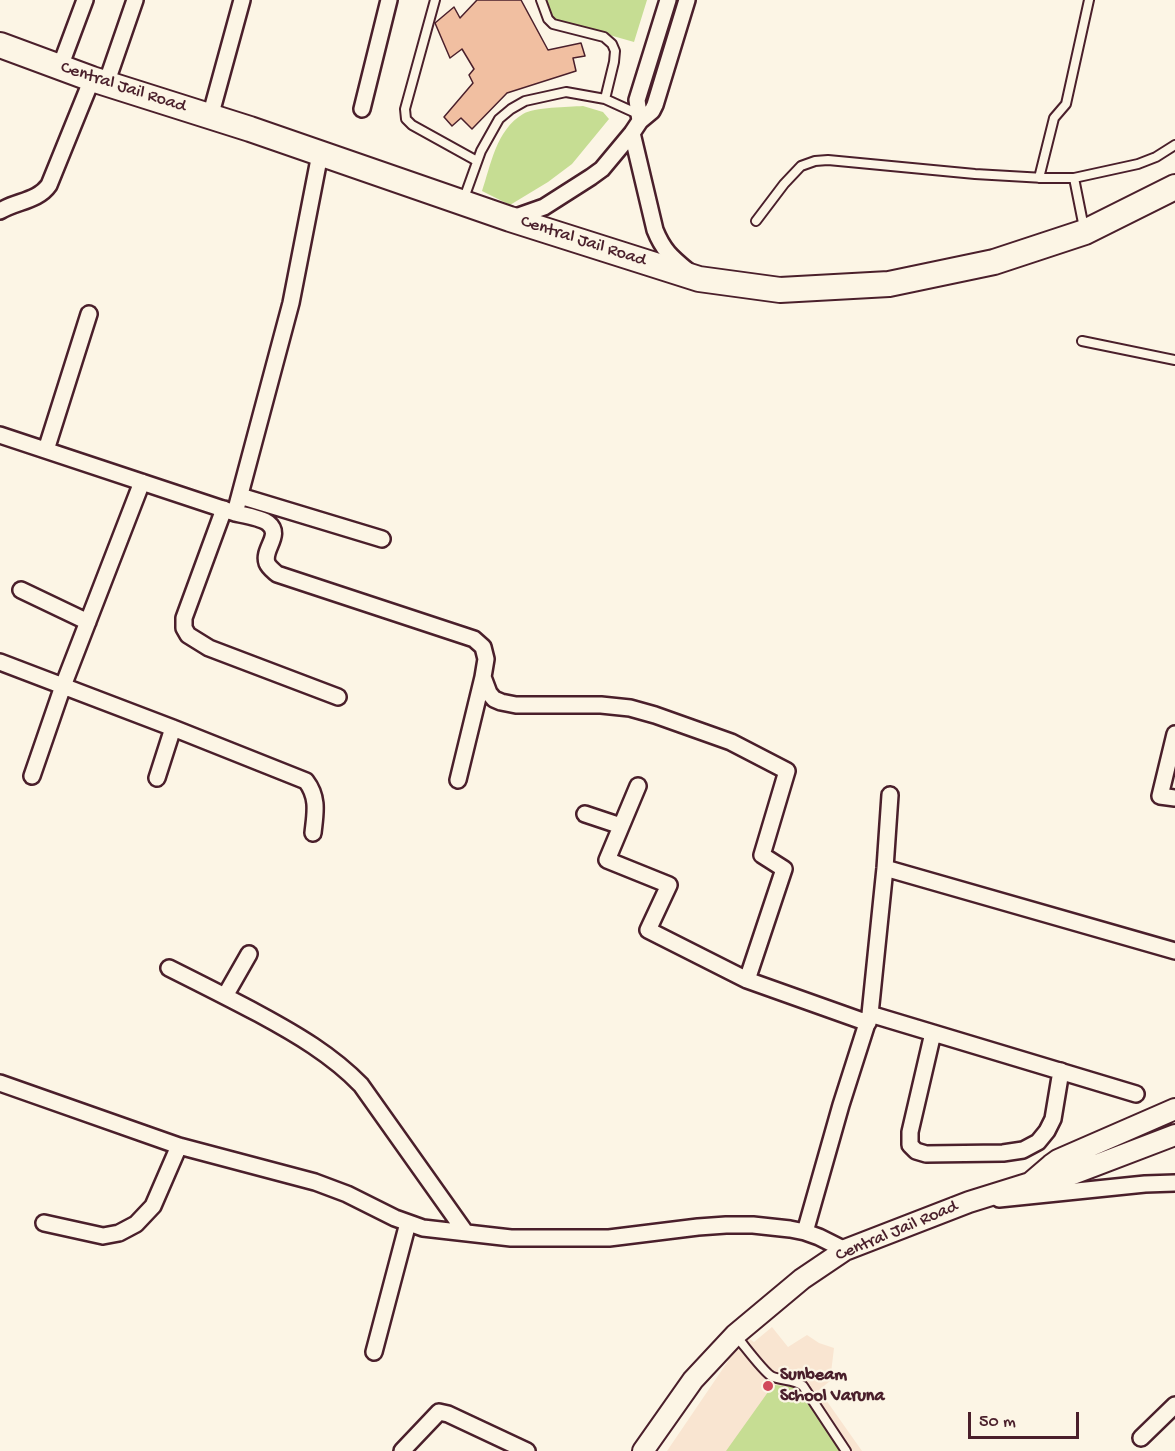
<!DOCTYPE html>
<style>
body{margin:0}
#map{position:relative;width:1175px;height:1451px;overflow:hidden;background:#fcf5e5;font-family:"Gochi Hand",sans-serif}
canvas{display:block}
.scale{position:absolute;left:968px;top:1412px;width:111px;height:27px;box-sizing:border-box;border:3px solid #4a1f2b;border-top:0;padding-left:8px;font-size:18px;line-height:21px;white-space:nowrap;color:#4a1f2b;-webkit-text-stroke:4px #fcf5e5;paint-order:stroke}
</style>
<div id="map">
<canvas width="1175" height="1451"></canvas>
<div class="scale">50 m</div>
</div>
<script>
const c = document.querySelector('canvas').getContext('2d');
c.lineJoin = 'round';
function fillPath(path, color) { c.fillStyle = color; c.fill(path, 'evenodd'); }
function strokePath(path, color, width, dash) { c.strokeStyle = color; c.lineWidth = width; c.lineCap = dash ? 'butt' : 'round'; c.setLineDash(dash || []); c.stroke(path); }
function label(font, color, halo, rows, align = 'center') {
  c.font = font + ' "Gochi Hand",sans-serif'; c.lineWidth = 4.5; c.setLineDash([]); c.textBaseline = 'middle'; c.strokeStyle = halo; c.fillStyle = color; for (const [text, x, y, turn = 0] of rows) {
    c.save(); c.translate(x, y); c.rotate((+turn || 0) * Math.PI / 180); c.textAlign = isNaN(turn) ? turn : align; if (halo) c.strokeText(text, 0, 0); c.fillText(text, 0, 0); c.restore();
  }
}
const built = new Path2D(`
 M772 1327 788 1347 807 1335 819 1343 834 1348 830 1381 819 1390 862 1451H667L745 1336 754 1342Z`);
const green = new Path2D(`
 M537 0H647L634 42 553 19Z
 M583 106 603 112 609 119 572 164 548 182 510 205 482 191C491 165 496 130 523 114 534 107 568 107 583 106Z
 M773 1385 802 1387 841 1451H726Z`);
const building = new Path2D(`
 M477 0H521L548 50 581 43 585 56 573 58 576 71 507 93 472 129 461 118 452 126 444 117 473 83 469 75 474 69 462 49 450 58 435 23 454 7 460 18Z`);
const service = new Path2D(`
 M435 0 405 109 406 119 412 125 477 161
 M605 99 638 114
 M1039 178 1054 118 1066 104 1089 0
 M1074 178 1084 228
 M463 201 481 151 499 119 511 109 525 101 566 92 605 99 614 62 615 51 612 44 604 37 553 24 548 19 541 0
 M756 221 784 184 801 166 815 161 828 160 975 174 1044 178H1074L1138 164 1156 157 1175 145
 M1082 341 1175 360
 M736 1336C744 1345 762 1370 771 1376 781 1381 794 1379 803 1386L846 1451`);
const minor = new Path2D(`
 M60 67 85 0
 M106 84 135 0
 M362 109 389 0
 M210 117 242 0
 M640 121 637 100 668 0
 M632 133 655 230C663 250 671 257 688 271
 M0 211C16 201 38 201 49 185L92 79
 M510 219 544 207 591 177 602 169 632 133 640 121 652 111 655 105 687 0
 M0 435 235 513C244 515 262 518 268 523 283 535 262 549 267 563 269 568 274 571 277 574L474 639 483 647 486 659 483 677 489 693 494 699 501 702 516 705H601L630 708 655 715 731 742 787 771 762 855 784 869 747 980
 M46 450 89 314
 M240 496 382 539
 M224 509 184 618V628L188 635 209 648 338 697
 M235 513 291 303 320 154
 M21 590 88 622
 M0 662 173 728 306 781C319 798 315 814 313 833
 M1175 734 1160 796 1175 798
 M32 776 63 686 142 482
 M157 778 173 728
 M458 780 483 677
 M638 786 607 860 669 885 648 930 747 980 868 1023
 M585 814 621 826
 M885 868 1175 951
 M169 968C199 983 229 998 259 1014 296 1034 332 1055 361 1085L466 1233
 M225 996 249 954
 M870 1014 1136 1094
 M933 1033 910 1132V1145L916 1151 926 1154 1003 1153 1023 1150 1038 1142 1047 1131 1053 1119 1061 1071
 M0 1083 179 1146 315 1182 347 1194 395 1218 423 1228 511 1238H609L698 1227 726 1225H753L790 1229 805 1232 819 1237 845 1250
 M999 1199 1145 1184 1175 1183
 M44 1223 103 1236 119 1233 136 1224 153 1206 179 1146
 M805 1232 841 1105 870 1014 885 868 890 795
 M374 1352 408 1223
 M1141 1438 1175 1405
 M402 1451 439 1412 448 1414 527 1451`);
const tertiary = new Path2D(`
 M1030 1183 1065 1177 1175 1135
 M643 1451 693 1380 735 1335 802 1279 845 1250 969 1202 1030 1183 1051 1165 1058 1160 1175 1109`);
const primary = new Path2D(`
 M0 45 92 79 250 129 510 219 699 279 780 290 889 284 994 262 1085 232 1175 187`);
const markers = [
 [768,1386,6,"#d1495b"]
];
const streetNames = [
 ["Central Jail Road",123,88,18],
 ["Central Jail Road",583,242,18],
 ["Central Jail Road",897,1232,-23]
];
const poiNames = [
 ["Sunbeam",780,1376],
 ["School Varuna",780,1397]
];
fillPath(built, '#f9e5d1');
fillPath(green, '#c6dd93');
fillPath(building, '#f1bfa1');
strokePath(building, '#4a1f2b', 1.5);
strokePath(service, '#4a1f2b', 12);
strokePath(minor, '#4a1f2b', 20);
strokePath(tertiary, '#4a1f2b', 24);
strokePath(primary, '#4a1f2b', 28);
strokePath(service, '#fcf5e5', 8);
strokePath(minor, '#fcf5e5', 15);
strokePath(tertiary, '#fcf5e5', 20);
strokePath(primary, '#fcf5e5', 24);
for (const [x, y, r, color] of markers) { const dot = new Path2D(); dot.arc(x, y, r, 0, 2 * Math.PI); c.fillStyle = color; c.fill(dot); strokePath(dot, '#fcf5e5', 2); }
label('18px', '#4a1f2b', '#fcf5e5', streetNames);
label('bold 18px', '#4a1f2b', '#fcf5e5', poiNames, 'left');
</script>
